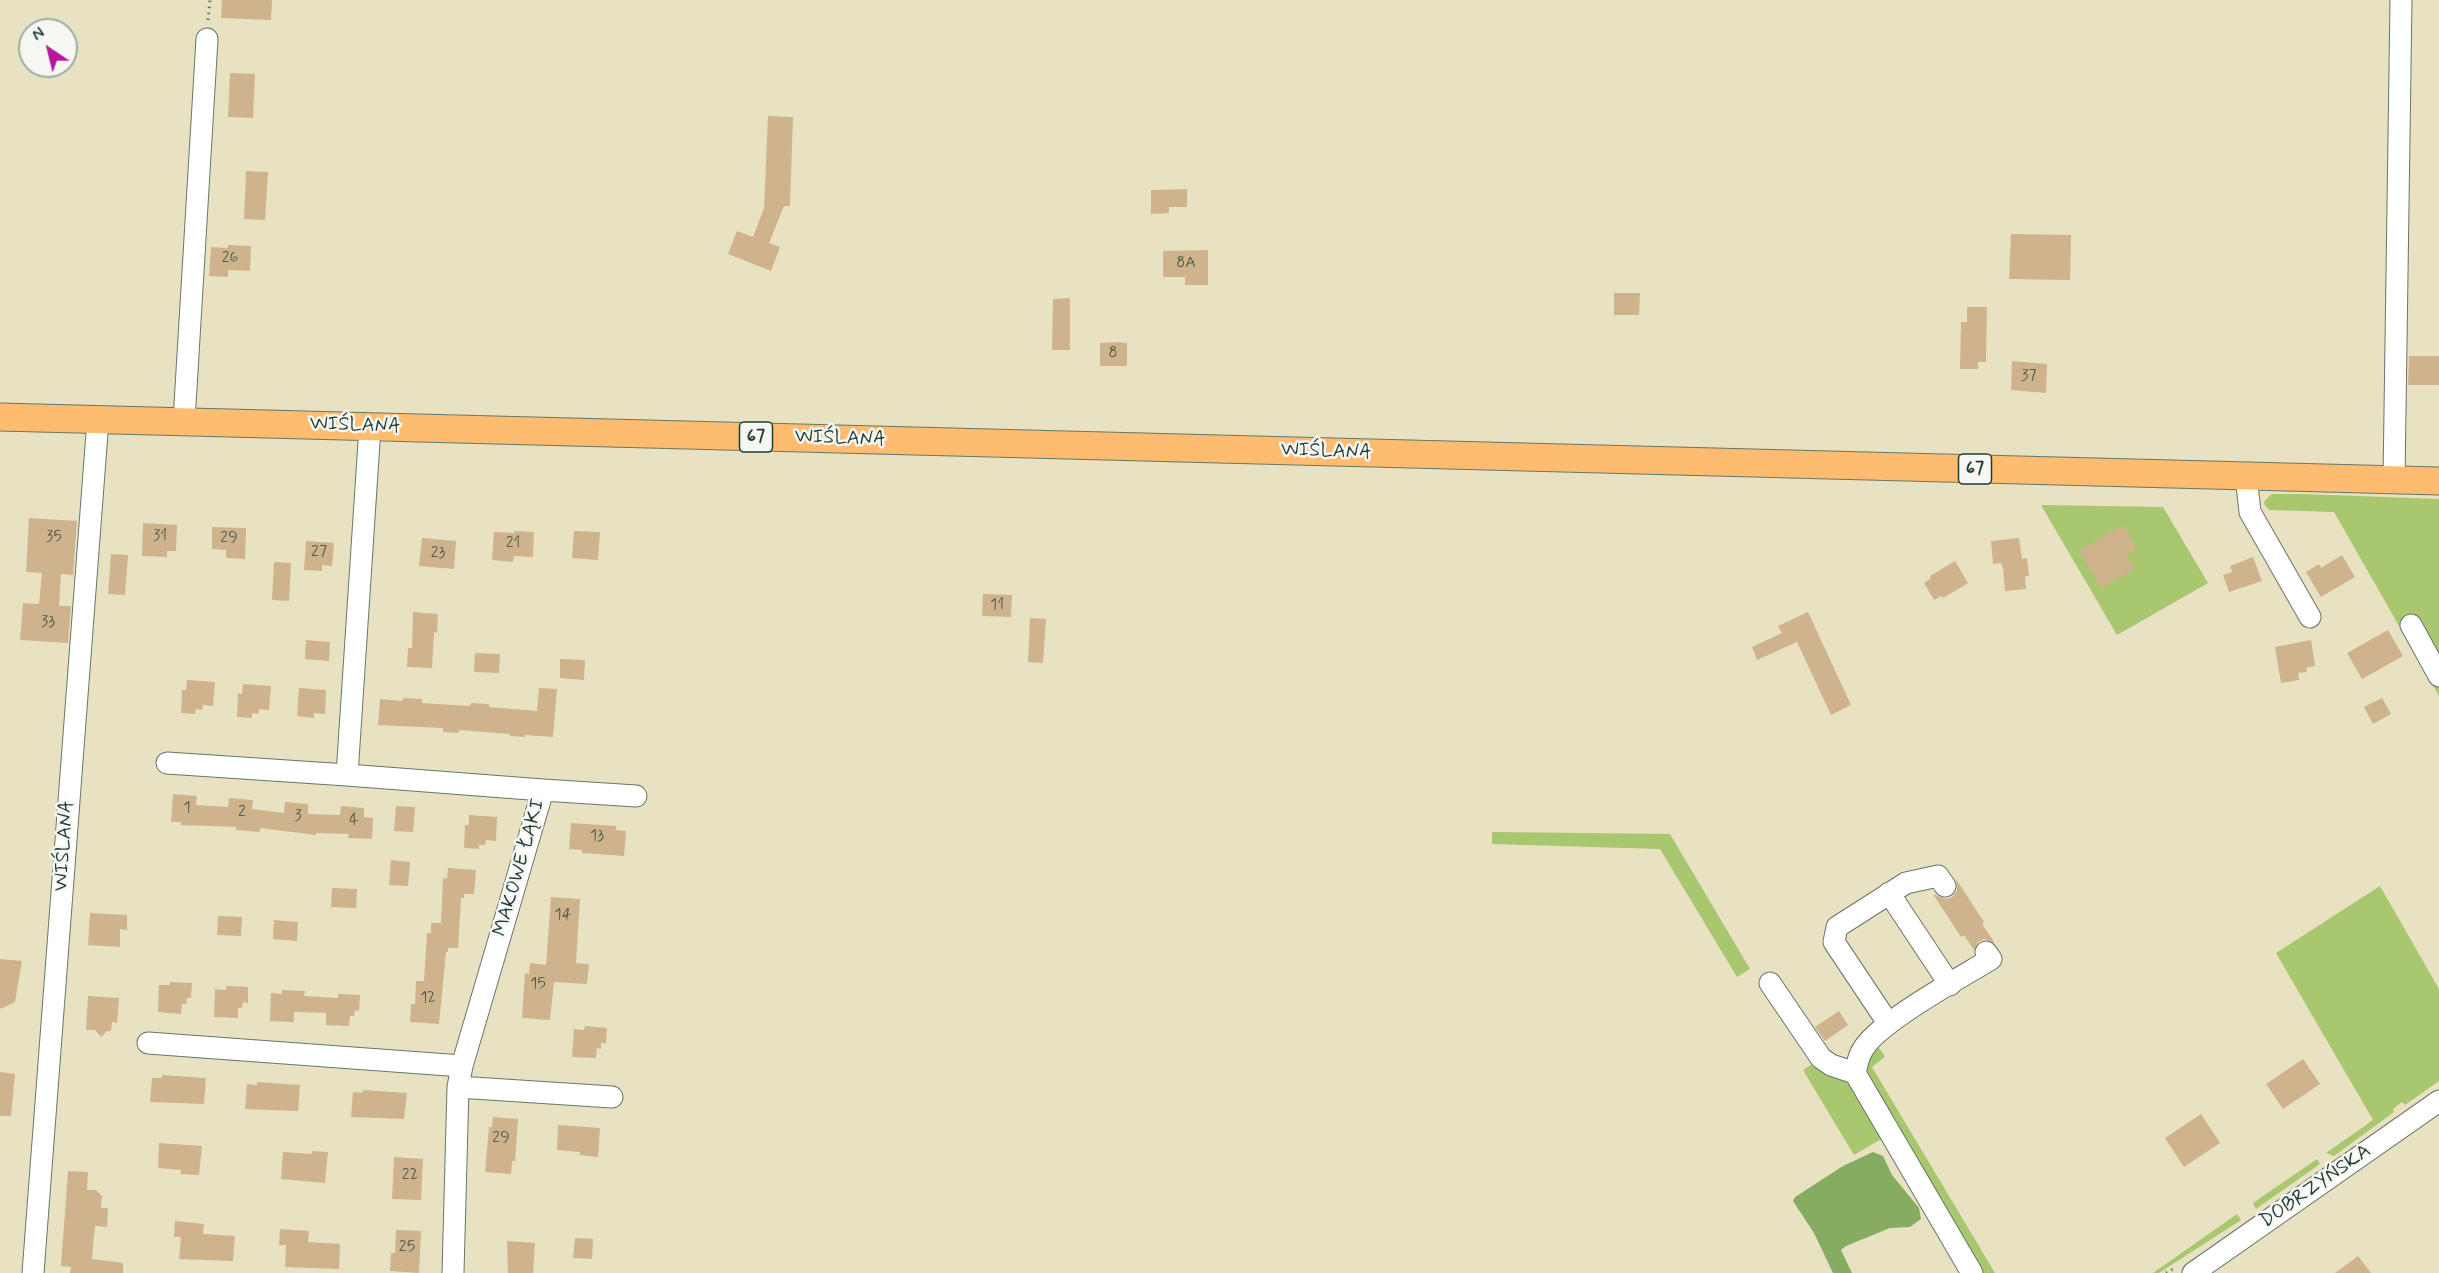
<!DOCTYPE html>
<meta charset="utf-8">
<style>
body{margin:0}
#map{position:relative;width:2439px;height:1273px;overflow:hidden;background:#e8e2c2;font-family:Mynerve,sans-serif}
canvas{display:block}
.north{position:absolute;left:18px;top:18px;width:60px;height:60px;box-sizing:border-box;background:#f6f6f2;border:2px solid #a0aca6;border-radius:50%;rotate:325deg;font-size:16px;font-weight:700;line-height:24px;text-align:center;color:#1f3d34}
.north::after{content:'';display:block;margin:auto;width:21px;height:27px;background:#b5179e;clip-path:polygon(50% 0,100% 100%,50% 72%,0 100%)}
</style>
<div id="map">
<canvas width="2439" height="1273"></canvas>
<div class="north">N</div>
</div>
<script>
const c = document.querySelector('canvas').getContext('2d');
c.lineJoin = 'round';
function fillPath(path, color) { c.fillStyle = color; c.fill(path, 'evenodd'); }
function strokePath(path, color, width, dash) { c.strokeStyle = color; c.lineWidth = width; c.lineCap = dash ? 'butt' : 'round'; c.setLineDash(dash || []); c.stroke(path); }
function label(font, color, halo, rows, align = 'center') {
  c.font = font + ' Mynerve,sans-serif'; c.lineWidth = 5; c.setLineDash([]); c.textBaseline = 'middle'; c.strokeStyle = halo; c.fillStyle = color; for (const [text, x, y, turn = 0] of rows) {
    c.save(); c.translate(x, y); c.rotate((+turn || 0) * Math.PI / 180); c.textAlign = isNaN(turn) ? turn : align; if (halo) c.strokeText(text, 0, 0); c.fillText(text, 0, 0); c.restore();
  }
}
const green = new Path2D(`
 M2272 494H2304L2439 499V696L2334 512 2269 510 2264 504 2265 500Z
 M2041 505 2163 507 2208 583 2117 635Z
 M1492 832 1670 834 1750 969 1737 977 1660 849 1492 844Z
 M2380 886 2439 989V1081L2405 1105 2402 1102 2393 1109 2394 1112 2334 1156 2326 1153 2373 1120 2276 953Z
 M1874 1040 1885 1057 1872 1067 1995 1273H1977L1865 1079 1863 1059Z
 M1815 1062 1849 1079 1883 1138 1854 1155 1803 1070Z
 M2317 1159 2320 1164 2256 1209 2253 1203Z
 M2237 1214 2241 1220 2159 1273H2153Z`);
const forest = new Path2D(`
 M1873 1152 1883 1156 1892 1175 1919 1208 1921 1219 1910 1227 1890 1228 1846 1246 1841 1250 1852 1273H1833L1814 1233 1793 1201 1795 1197 1843 1166Z`);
const building = new Path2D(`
 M222 0H272L271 20 221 18Z
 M230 73 255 74 253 118 228 117Z
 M768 116 793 117 790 206H784L769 243 780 247 771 271 728 254 737 231 753 237 764 208Z
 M246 171 268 172 265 220 244 219Z
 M1187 189V207H1169V213L1151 214V190Z
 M2011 234 2071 235 2070 280 2009 279Z
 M228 245 251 246 250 271 228 270V277L209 276 211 247 228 248Z
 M1208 250V285H1185V277H1163V251Z
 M1614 293H1640L1639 315H1614Z
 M1070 298V350H1052L1053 299Z
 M1967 307H1987L1986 362H1978V369H1960L1961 322H1967Z
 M1119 342 1127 343V366H1100V343Z
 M2409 356H2439V385H2408Z
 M2012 361 2047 364 2046 393 2011 390Z
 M29 518 77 521 73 575 61 574 59 606H71L68 643 20 640 23 603 39 604 42 573 26 572Z
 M143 523 177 525 176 551H167V557L142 556Z
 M2124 525 2137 550 2126 555 2134 569 2100 588 2079 550Z
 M212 527 246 528 245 559 226 558V550L212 549Z
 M514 531 534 532 533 557 514 556 513 562 492 560 494 532 514 533Z
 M574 531 600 532 598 560 572 558Z
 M422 538 456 541 454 569 419 566Z
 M2019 538 2022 559 2027 558 2029 576H2025L2026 589 2005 591 2003 568 2001 563 1993 564 1991 541Z
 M306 541 334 543 332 566 322 565V571L304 570Z
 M111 554 128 555 125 595 108 594Z
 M2342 555 2355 577 2321 597 2306 572 2319 564 2321 568Z
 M2253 557 2262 581 2229 592 2223 575 2232 572 2230 566Z
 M1955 561 1968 583 1943 598 1941 596 1934 600 1924 583 1931 578 1930 576Z
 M274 562 291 563 289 601 272 600Z
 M983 594 1012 595 1011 617 982 616Z
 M413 612 438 614 437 633 434 632 432 668 407 667 408 648H412Z
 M1808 612 1851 705 1831 715 1797 642 1757 660 1752 647 1782 633 1778 626Z
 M1030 618 1046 619 1043 663 1028 662Z
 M2388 630 2403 656 2362 679 2347 653Z
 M306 640 330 642 329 661 305 659Z
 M2311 640 2315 666 2306 668 2307 672 2298 673 2299 680 2281 683 2275 647Z
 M475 653 500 654 499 673 474 672Z
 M560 659 585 660 584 680 560 678Z
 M187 680 215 682 213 706 203 705 202 710 196 709 195 714 181 713 182 690H186Z
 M243 684 271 686 269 710 259 709 258 714 252 713V718L237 717 238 693 242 694Z
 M299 688 326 690 325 714 314 713V718L297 716Z
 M539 688 557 689 553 737 525 735V737L510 736V734L459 730V733L443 732V728L378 725 380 699 403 701V698L422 699V703L470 706 471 703 489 704V707L537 711Z
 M2382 698 2391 714 2373 724 2364 707Z
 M173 794 197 796 196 805 228 807 229 798 253 800 252 809 284 813 285 802 308 804V814L340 815 341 806 364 808V817L373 818 372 839 348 838 349 834 316 833V835L260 828V832L236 830V827L181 825V822H171Z
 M396 806 415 807 413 832 394 831Z
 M469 815 497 817 496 841 486 840 485 845H479V849L464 848 465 825H469Z
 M571 823 616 826V830L626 831 624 856 582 853V850L569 849Z
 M391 860 410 862 408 886 389 885Z
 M448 868 476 870 474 894H464V898H461L458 948H448V952H446L439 1024 410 1022 411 1004H415L416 981H424L427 933H431V923H441L443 878 447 879Z
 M1956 879 1984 922 1982 924 1995 943 1984 939 1978 942 1974 950 1964 935 1961 937 1933 894 1946 899 1952 897 1957 891Z
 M332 888 357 889 356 908 331 907Z
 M551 897 580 899 576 963 589 964 587 984 554 982 550 1020 522 1018 525 973 529 974 530 963 546 965Z
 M90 913 127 915V930L120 929V947L88 945Z
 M218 916 242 917 241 936 217 935Z
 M274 920 298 922 297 941 273 939Z
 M0 959 22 961 15 1002 0 1009Z
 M170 982 192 983 191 998H187L186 1004H182L181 1014 158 1012 159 985H170Z
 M226 986 248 987V1003L243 1002 242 1008H238V1018L214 1017 215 989 226 990Z
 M282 990 305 991 304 996 338 998V994L360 995 359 1011 355 1010 354 1016H350L349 1026 326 1025V1013L294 1012V1022L270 1021 271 993 282 994Z
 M88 996 119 998 117 1023 112 1022 111 1031H107L101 1037 95 1030H86Z
 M1839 1011 1848 1025 1825 1041 1815 1027Z
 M585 1026 607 1028 606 1043H601V1049L597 1048 596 1058 572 1057 574 1029 584 1030Z
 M2303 1059 2320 1084 2283 1109 2266 1084Z
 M0 1072 15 1074 11 1116H0Z
 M162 1075 206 1078 204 1104 150 1102 152 1078H162Z
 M257 1082 300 1085 298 1111 245 1109 247 1084 257 1085Z
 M363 1090 407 1093 404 1119 351 1117 353 1092 363 1093Z
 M2201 1114 2220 1143 2184 1167 2165 1138Z
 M493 1117 518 1119 515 1161H512L511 1174 485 1172 489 1127H492Z
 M558 1125 600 1128 598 1157 580 1155V1152L557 1150Z
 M159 1143 202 1146 199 1175 181 1174V1170L158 1168Z
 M312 1151 328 1152 325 1183 281 1179 283 1152 312 1154Z
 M394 1157 423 1159 421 1200 392 1199Z
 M68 1171 88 1172 87 1190H96L102 1196 101 1208H108L107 1227 95 1226 92 1259 123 1263V1273H70L71 1267 61 1266Z
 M175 1221 204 1224 203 1234 235 1236 233 1261 179 1259 181 1237H174Z
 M280 1229 309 1231 308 1242 340 1244 339 1269 285 1267 286 1245H279Z
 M396 1230 421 1231 419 1273 390 1271 391 1253H395Z
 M575 1238 593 1239 592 1259 573 1258Z
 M507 1241 535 1243 533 1273H508Z
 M2358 1256 2371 1273H2335Z`);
const path = new Path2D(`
 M208 20 210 0
 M2166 1273 2173 1269`);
const minor = new Path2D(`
 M184 421 207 39
 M370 427 347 775 543 790 462 1066 458 1087 453 1273
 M2246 476 2250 512 2310 617
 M2394 480 2401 0
 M2411 625 2439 676
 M167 763 347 775
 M543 790 636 796
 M1889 893 1950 985
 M1770 983 1821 1058 1831 1065 1855 1073
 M1888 1023 1834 942 1837 927 1906 883 1938 876 1945 886
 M148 1043 462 1066
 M458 1087 612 1097
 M33 1273 98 420
 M1972 1273 1855 1073C1857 1066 1858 1057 1862 1051 1875 1024 1962 977 1991 959L1986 952
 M2193 1273 2439 1101`);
const major = new Path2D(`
 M0 417 2439 481`);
const numberNames = [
 ["26",230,259],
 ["8A",1186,264],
 ["8",1113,354],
 ["37",2029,377],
 ["31",160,537],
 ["35",54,538],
 ["29",229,539],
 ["21",513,544],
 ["27",319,553],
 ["23",438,554],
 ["11",997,606],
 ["33",48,623],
 ["1",187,809],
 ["2",242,813],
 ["3",298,817],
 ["4",354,821],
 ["13",597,837],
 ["14",563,916],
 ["15",538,985],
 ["12",428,999],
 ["29",501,1139],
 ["22",410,1176],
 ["25",407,1248]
];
const shields = [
 [756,437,33],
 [1975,469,33]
];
const shieldNames = [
 ["67",756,437],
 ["67",1975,469]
];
const streetNames = [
 ["WIŚLANA",355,426,2],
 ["WIŚLANA",840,439,2],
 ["WIŚLANA",1326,452,2],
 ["WIŚLANA",65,846,-86],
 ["MAKOWE ŁĄKI",520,868,-74],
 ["DOBRZYŃSKA",2316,1187,-35]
];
fillPath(green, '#a8c76f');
fillPath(forest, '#86ac62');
fillPath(building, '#cfb38d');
strokePath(minor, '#657766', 23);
strokePath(major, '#657766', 29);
strokePath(path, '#657766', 3, [1.5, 4.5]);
strokePath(minor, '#fff', 21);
strokePath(major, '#fdbc6f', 27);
label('16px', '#4b5a4a', null, numberNames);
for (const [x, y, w] of shields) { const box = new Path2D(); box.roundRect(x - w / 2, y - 15, w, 30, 4.5); c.fillStyle = '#f6f6f2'; c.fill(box); strokePath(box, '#1f3d34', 1.5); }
label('bold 18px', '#1f3d34', null, shieldNames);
label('20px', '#1f3d34', '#f6f6f2', streetNames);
</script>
